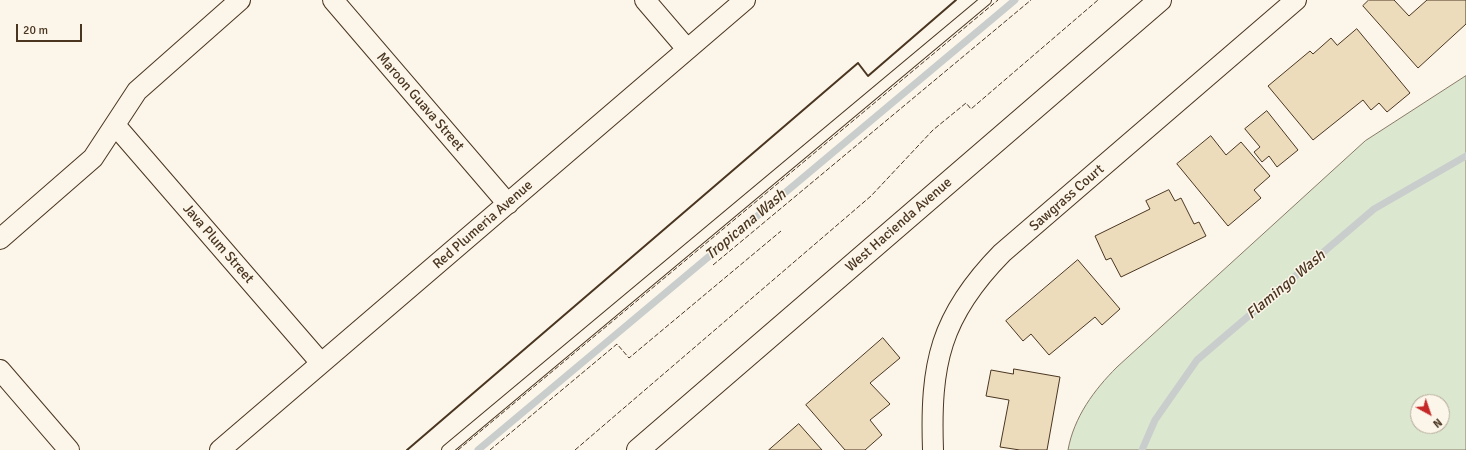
<!DOCTYPE html>
<style>
body{margin:0}
#map{position:relative;width:1466px;height:450px;overflow:hidden;background:#fbf6e9;font-family:Signika,sans-serif}
canvas{display:block}
.north{position:absolute;left:1410px;top:394px;width:40px;height:40px;box-sizing:border-box;background:#fbf6e9;border:1px solid #b4a999;border-radius:50%;rotate:140deg;font-size:11px;font-weight:700;line-height:16px;text-align:center;color:#4a3520}
.north::after{content:'';display:block;margin:auto;width:14px;height:18px;background:#c62828;clip-path:polygon(50% 0,100% 100%,50% 72%,0 100%)}
.scale{position:absolute;left:16px;top:24px;width:66px;height:18px;box-sizing:border-box;border:2px solid #4a3520;border-top:0;padding-left:5px;font-size:12px;line-height:14px;white-space:nowrap;color:#4a3520;-webkit-text-stroke:3px #fbf6e9;paint-order:stroke}
</style>
<div id="map">
<canvas width="1466" height="450"></canvas>
<div class="north">N</div>
<div class="scale">20 m</div>
</div>
<script>
const c = document.querySelector('canvas').getContext('2d');
c.lineJoin = 'round';
function fillPath(path, color) { c.fillStyle = color; c.fill(path, 'evenodd'); }
function strokePath(path, color, width, dash) { c.strokeStyle = color; c.lineWidth = width; c.lineCap = dash ? 'butt' : 'round'; c.setLineDash(dash || []); c.stroke(path); }
function label(font, color, halo, rows, align = 'center') {
  c.font = font + ' Signika,sans-serif'; c.lineWidth = 3; c.setLineDash([]); c.textBaseline = 'middle'; c.strokeStyle = halo; c.fillStyle = color; for (const [text, x, y, turn = 0] of rows) {
    c.save(); c.translate(x, y); c.rotate((+turn || 0) * Math.PI / 180); c.textAlign = isNaN(turn) ? turn : align; if (halo) c.strokeText(text, 0, 0); c.fillText(text, 0, 0); c.restore();
  }
}
const green = new Path2D(`
 M1466 76V450H1068C1074 417 1094 390 1117 367L1365 141ZM1418 402H1442V426H1418Z`);
const stream = new Path2D(`
 M478 450 1015 0
 M1142 450 1155 420 1197 360 1374 209 1466 156`);
const building = new Path2D(`
 M1369 0H1394L1409 16 1427 0H1466V24L1418 68 1363 6Z
 M1357 29 1410 93 1387 112 1379 103 1371 110 1363 100 1313 140 1268 86 1310 51 1313 54 1331 38 1337 45Z
 M1267 111 1298 150 1277 167 1269 156 1262 162 1254 152 1260 147 1245 129Z
 M1211 136 1226 155 1241 142 1270 176 1254 190 1261 198 1228 226 1177 164Z
 M1169 190 1175 201 1181 198 1194 224 1199 222 1206 236 1121 277 1111 258 1106 260 1095 236 1150 209 1146 201Z
 M1078 260 1120 309 1102 325 1095 317 1049 355 1031 334 1023 341 1006 321Z
 M883 338 900 358 870 383 890 404 870 420 882 435 865 450H845L806 405Z
 M1014 369 1060 377 1047 450H1020L1000 447 1009 400 986 396 991 370 1013 374Z
 M799 424 822 450H769Z`);
const service = new Path2D(`
 M447 450 986 0`);
const minor = new Path2D(`
 M333 0 508 204
 M645 0 687 49
 M115 125 321 363
 M0 239 93 158 137 91 240 0
 M0 370 69 450
 M220 450 745 0
 M933 450C930 364 940 316 1002 253L1296 0`);
const secondary = new Path2D(`
 M638 450 1160 0`);
const fence = new Path2D(`
 M713 265 1031 0
 M458 450 998 0
 M490 450 617 344 629 358 781 231
 M575 450 871 196 933 130 966 103 971 109 1098 0`);
const wall = new Path2D(`
 M407 450 858 63 868 76 956 0`);
const streetNames = [
 ["Maroon Guava Street",420,102,49],
 ["Sawgrass Court",1067,198,-41],
 ["Red Plumeria Avenue",483,225,-41],
 ["West Hacienda Avenue",899,225,-41],
 ["Java Plum Street",218,244,49]
];
const waterNames = [
 ["Tropicana Wash",746,225,-40],
 ["Flamingo Wash",1286,285,-40]
];
fillPath(green, '#dce7d0');
strokePath(green, '#887966', 1);
strokePath(stream, '#c9cecd', 7);
fillPath(building, '#ecdcbc');
strokePath(building, '#4a3520', 1);
strokePath(service, '#4a3520', 12);
strokePath(minor, '#4a3520', 22);
strokePath(secondary, '#4a3520', 24);
strokePath(service, '#fbf6e9', 10);
strokePath(minor, '#fbf6e9', 20);
strokePath(secondary, '#fbf6e9', 22);
strokePath(fence, '#4a3520', 1, [5, 2]);
strokePath(wall, '#4a3520', 2);
label('14px', '#4a3520', '#fbf6e9', streetNames);
label('italic 15px', '#4a3520', '#fbf6e9', waterNames);
</script>
